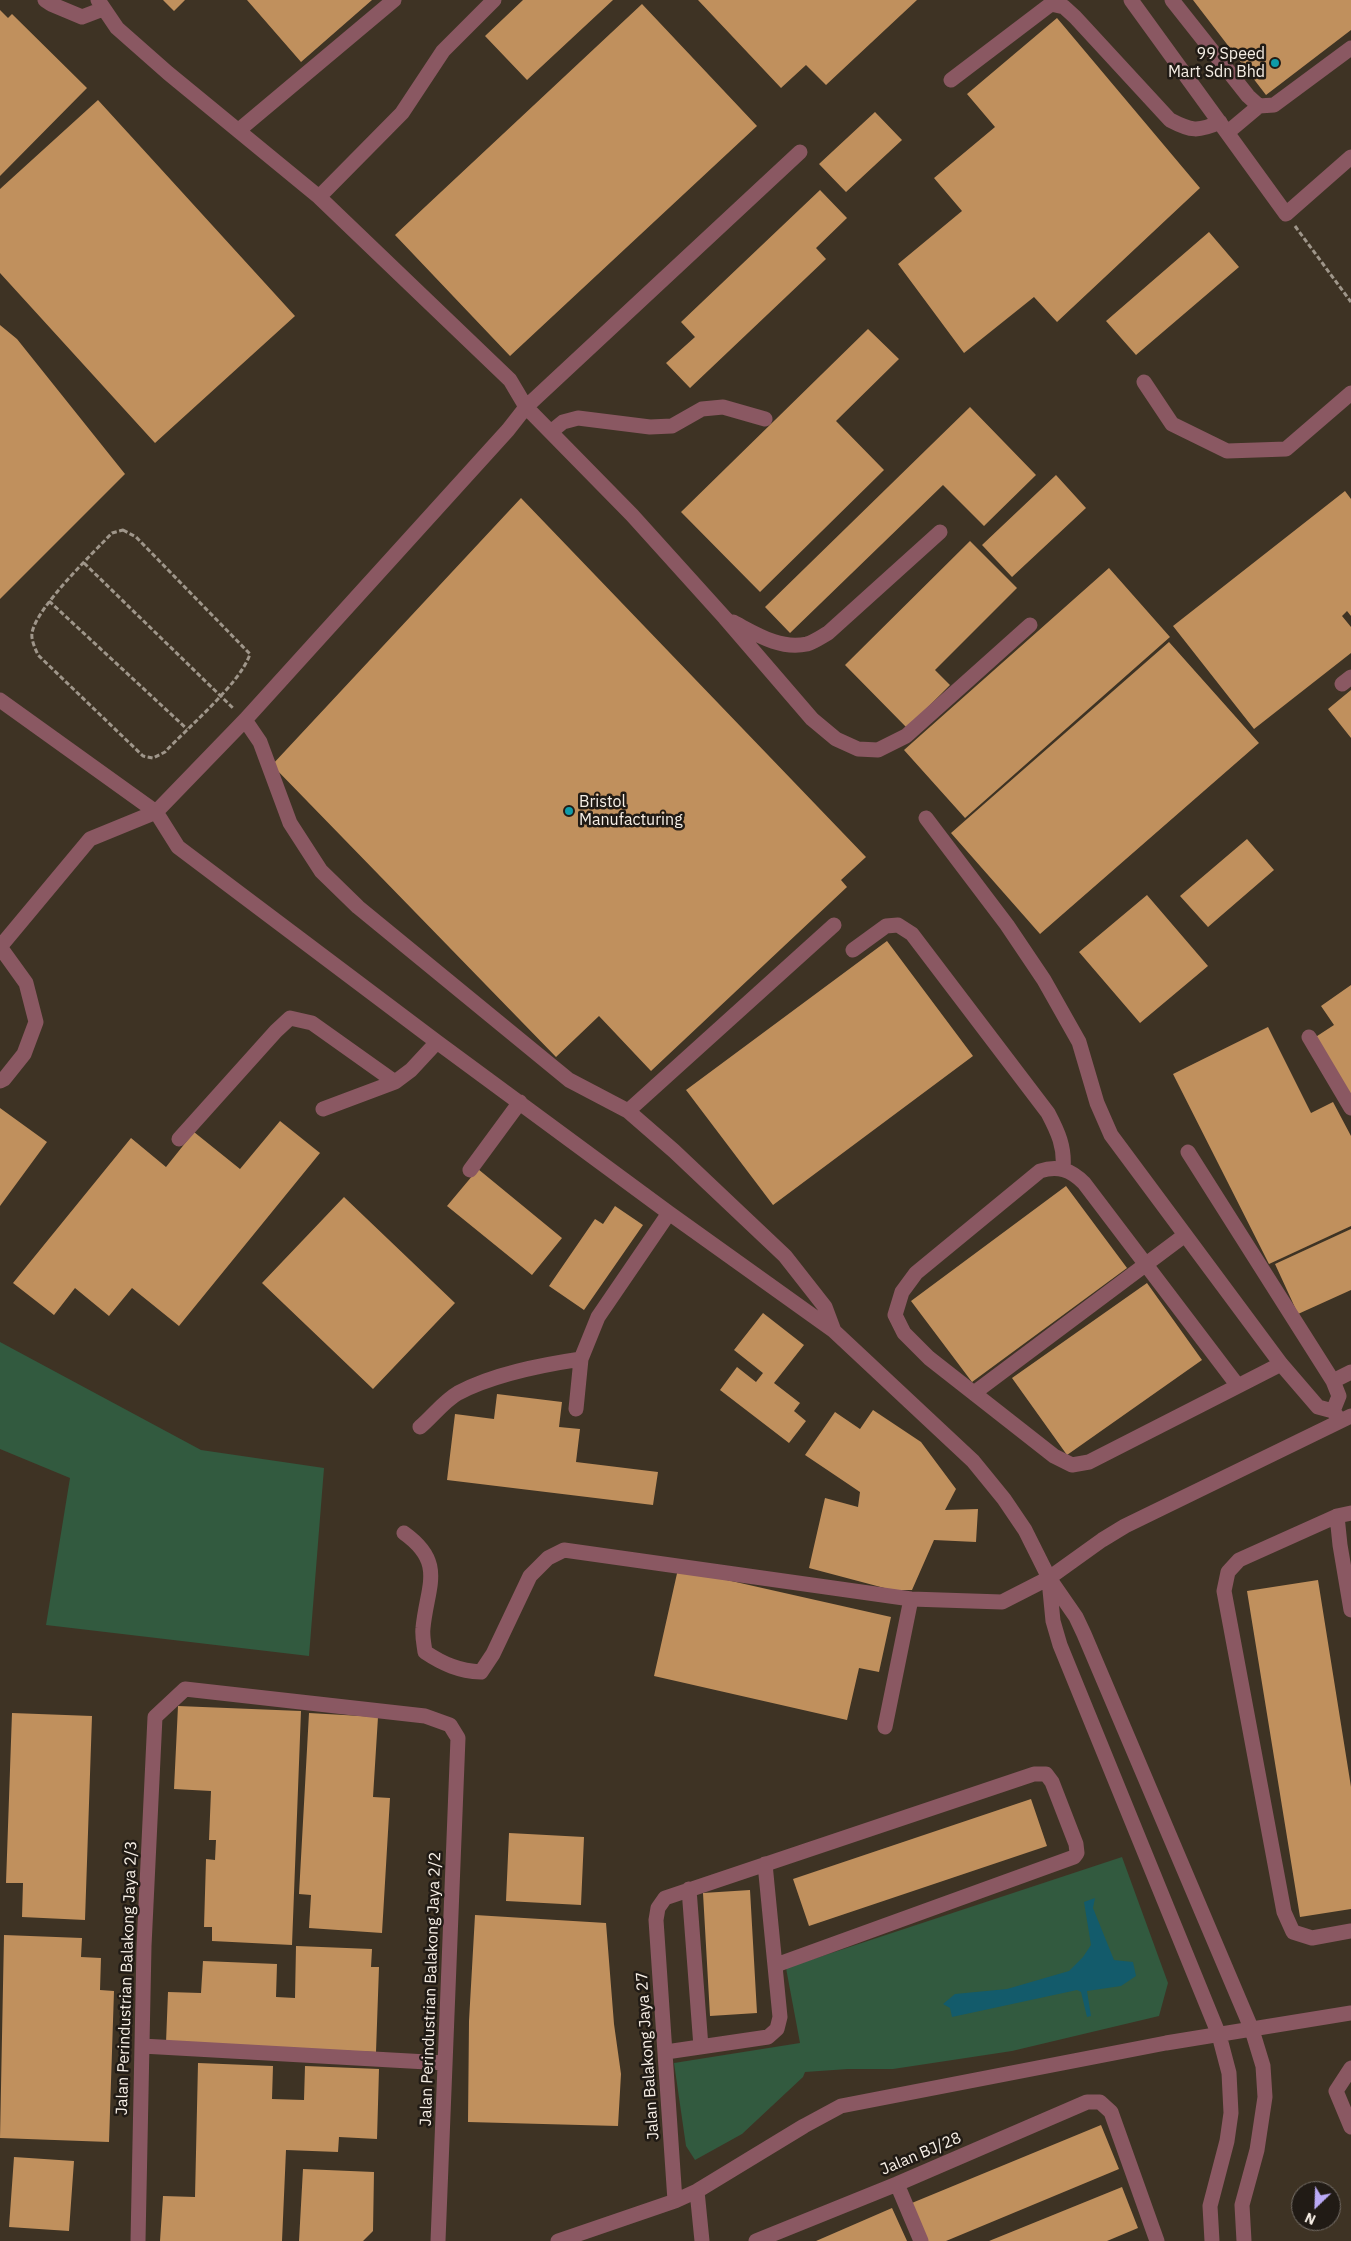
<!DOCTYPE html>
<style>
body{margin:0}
#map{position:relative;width:1351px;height:2241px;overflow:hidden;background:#3e3324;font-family:"IBM Plex Sans",sans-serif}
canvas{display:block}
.north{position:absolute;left:1291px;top:2181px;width:50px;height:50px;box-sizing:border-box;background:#211b15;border:1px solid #777069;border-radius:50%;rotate:204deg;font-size:14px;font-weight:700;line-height:20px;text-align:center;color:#f7efe6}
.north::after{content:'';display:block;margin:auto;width:18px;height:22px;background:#bbaaf6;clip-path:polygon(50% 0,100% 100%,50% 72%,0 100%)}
</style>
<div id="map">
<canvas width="1351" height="2241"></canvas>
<div class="north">N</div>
</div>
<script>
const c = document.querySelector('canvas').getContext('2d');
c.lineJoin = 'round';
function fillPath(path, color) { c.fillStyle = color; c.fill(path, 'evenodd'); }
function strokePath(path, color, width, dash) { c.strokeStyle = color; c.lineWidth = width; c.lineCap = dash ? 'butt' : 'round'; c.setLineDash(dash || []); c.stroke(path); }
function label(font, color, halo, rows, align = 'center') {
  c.font = font + ' "IBM Plex Sans",sans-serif'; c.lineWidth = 5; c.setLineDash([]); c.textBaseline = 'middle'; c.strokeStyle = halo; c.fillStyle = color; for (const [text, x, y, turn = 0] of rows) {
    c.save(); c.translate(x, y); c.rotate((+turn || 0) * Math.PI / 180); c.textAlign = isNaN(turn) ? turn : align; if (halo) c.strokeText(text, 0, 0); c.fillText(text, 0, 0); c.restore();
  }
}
const green = new Path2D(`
 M0 1342 201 1450 324 1468 309 1656 46 1625 70 1478 0 1449Z
 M1122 1857 1168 1983 1159 2016 1012 2051 893 2069H848L805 2072 803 2077 742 2134 695 2160 686 2146 674 2063 800 2043 786 1968Z`);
const water = new Path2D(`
 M1095 1898 1093 1908 1114 1960 1133 1962 1136 1976 1121 1986 1087 1991 1091 2016 1087 2017 1081 1992 1077 1990 952 2017 950 2008 943 2004 955 1994 1007 1989 1069 1971 1083 1957 1091 1945 1084 1902Z`);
const building = new Path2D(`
 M163 0H185L174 11Z
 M247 0H372L301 62Z
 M523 0H613L527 80 485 36Z
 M698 0H917L826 85 806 65 781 88Z
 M1193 0H1351V30L1266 95Z
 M642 4 757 126 510 356 395 235Z
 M0 10 8 18 12 14 87 88 0 176Z
 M1057 18 1200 188 1057 322 1034 297 964 353 898 264 962 211 934 178 995 127 967 94Z
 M98 100 295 316 155 443 0 273V189Z
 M875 112 902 140 846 192 819 164Z
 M820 190 847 218 816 248 826 259 690 388 666 363 695 337 681 322Z
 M1209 232 1239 267 1136 355 1106 321Z
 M0 325 17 339 125 474 0 599Z
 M868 329 899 359 836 421 884 470 760 592 681 512Z
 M970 407 1036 475 984 526 943 485 790 633 765 607Z
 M1056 475 1086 508 1012 577 982 545Z
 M1345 491 1351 499V616L1347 611 1342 616 1351 627V653L1254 729 1173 626Z
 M521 498 866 857 841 880 847 887 651 1071 599 1016 556 1057 272 765Z
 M970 541 1017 588 935 670 950 685 907 728 845 665Z
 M1109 568 1170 637 965 818 904 750Z
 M1169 642 1259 743 1040 934 951 833Z
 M1351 690V738L1328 709Z
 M1247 839 1274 870 1208 927 1180 896Z
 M1147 895 1208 966 1140 1023 1079 952Z
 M887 941 973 1056 773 1205 686 1090Z
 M1351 985V1097L1311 1040 1334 1025 1321 1006Z
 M1268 1027 1311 1113 1333 1102 1351 1136V1226L1269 1264 1173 1074Z
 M0 1108 47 1142 0 1206Z
 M280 1121 320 1153 179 1326 132 1288 109 1316 75 1288 54 1315 13 1283 131 1138 166 1167 194 1132 240 1169Z
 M478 1169 562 1238 532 1275 447 1206Z
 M1066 1186 1127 1268 972 1382 911 1301Z
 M344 1197 455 1303 373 1389 262 1283Z
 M615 1206 643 1225 584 1310 549 1286 595 1219 603 1224Z
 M1351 1229V1290L1298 1314 1275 1264Z
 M1147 1283 1202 1360 1067 1455 1012 1378Z
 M763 1313 804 1345 774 1383 800 1403 794 1411 806 1421 789 1443 720 1390 737 1367 756 1382 763 1373 734 1350Z
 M497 1394 562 1402 559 1427 580 1429 576 1462 658 1472 653 1505 447 1480 455 1414 494 1419Z
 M873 1410 921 1442 956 1489 945 1510 978 1509 976 1542 934 1540 912 1590H892L809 1568 825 1498 858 1507 860 1492 805 1455 835 1412 860 1429Z
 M678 1569 891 1617 879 1672 859 1668 847 1720 654 1676Z
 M1318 1580 1351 1787V1909L1300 1917 1247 1591Z
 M178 1706 301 1711 292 1945 212 1941V1927H204L206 1859 215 1860 216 1840H209L211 1791 174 1789Z
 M12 1713 92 1716 85 1920 22 1917 23 1883H6Z
 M309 1713 378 1717 373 1797 390 1798 382 1933 309 1928 311 1895 299 1894Z
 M1031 1799 1047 1846 809 1926 793 1879Z
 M509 1833 584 1837 581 1905 506 1901Z
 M750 1890 757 2013 710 2016 703 1893Z
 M475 1915 606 1923 614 2024 621 2074 618 2126 468 2122 469 2021Z
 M4 1935 82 1938 81 1957 101 1958 100 1990 114 1991 109 2142 0 2138Z
 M296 1946 372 1949 371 1967H379L376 2052 166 2043 168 1992 201 1993 203 1961 277 1964 276 1997 295 1998Z
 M198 2063 273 2066 272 2099 304 2100 305 2066 379 2069 377 2139 339 2137 338 2152 286 2150 282 2241H160L163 2196 195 2197Z
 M1101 2125 1119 2169 946 2241H922L907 2205Z
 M14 2157 74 2161 69 2231 9 2227Z
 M303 2169 374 2172 373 2231 363 2241H299Z
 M1122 2187 1138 2228 1107 2241H989Z
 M892 2208 907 2241H816Z`);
const path = new Path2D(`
 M1295 226 1351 302
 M123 530 136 537 250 654C240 684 188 727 165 752L153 758 143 756 38 655C35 648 31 640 32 633 36 608 93 553 112 533Z
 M84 563 234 709
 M49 601 187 729`);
const minor = new Path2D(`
 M45 0 51 4 82 17 103 9
 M1131 0 1286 214 1351 157
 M1172 0 1248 96 1259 106
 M951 80 1051 4 1064 7 1075 17 1170 120C1191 131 1198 132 1220 122
 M239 130 394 0
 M1228 132 1259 106 1274 105 1351 48
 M800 152 526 407 632 515 725 618 812 719 836 739 858 749 878 750 906 736 1030 625
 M319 197 402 113 443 51 494 0
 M1144 382 1172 424 1227 451 1286 449 1351 393
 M552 431 563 422 578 418 650 427 672 426 702 409 723 407 765 419
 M733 622C756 634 780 650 807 644 814 642 821 637 828 633L940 532
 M1342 684 1351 677
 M0 700 156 812 178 847 437 1042 669 1213 834 1331 973 1461 1004 1499 1025 1530 1049 1578 1076 1617 1084 1634 1252 2030 1263 2066 1265 2097 1257 2150 1242 2205 1244 2241
 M245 720 260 742 290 823 321 871 358 907 569 1080 628 1111
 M926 818 1007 925 1044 980 1079 1042 1097 1103 1111 1135 1281 1364 1318 1407 1333 1411
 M834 925 628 1111 674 1151 785 1256 825 1307 834 1331
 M853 950 886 926 898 925 912 934 1048 1113C1058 1132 1065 1147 1063 1169
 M1309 1037 1351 1108
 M0 1081 4 1079 24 1054 36 1022 26 983 0 947 90 839 156 812 245 720 508 430 526 407 510 380 319 197 168 73 117 28 98 0
 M323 1109 395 1082 411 1070 437 1042
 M179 1139 276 1031 290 1018 312 1023 395 1082
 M1188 1152 1333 1381 1339 1396 1333 1411 1339 1419
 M470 1170 520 1102
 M1333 1381 1351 1372
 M1238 1386 1089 1462 1072 1465 1054 1456 929 1358 904 1333 895 1315 902 1292 916 1273 1040 1171C1058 1165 1071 1170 1084 1183L1238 1386 1281 1364
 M974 1393 1185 1235
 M576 1409 581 1359 598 1317 669 1213
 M420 1427C432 1417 444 1401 458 1393 494 1374 541 1365 581 1359
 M1351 1513 1337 1516 1239 1560 1228 1572 1224 1591 1284 1912 1293 1932 1312 1938 1351 1931
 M1337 1516 1340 1545 1351 1610
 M404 1533C446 1563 427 1586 423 1628 422 1636 424 1644 425 1652 443 1664 459 1671 481 1672L493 1654 530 1576 548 1558 564 1550 911 1599 1002 1602 1049 1578 1102 1540 1125 1526 1351 1416
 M1049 1580 1053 1621 1060 1645 1219 2035 1229 2073 1231 2113 1227 2141 1210 2206 1212 2241
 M885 1727 911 1599
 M689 1889 701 2047
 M142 2046 445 2063
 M666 2052 768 2037 777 2029 780 2017 765 1864
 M1351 2068 1336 2091 1351 2127
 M897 2184 921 2241
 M697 2191 702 2241
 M675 2201 656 1920 658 1908 665 1898 1034 1774H1046L1052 1782 1076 1844 1077 1853 1074 1857 776 1965
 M138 2241 144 1946 155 1717 185 1689 425 1716 450 1725 458 1738 438 2241
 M558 2241 675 2201 697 2191 804 2126 841 2106 1166 2043 1351 2013
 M756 2241 897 2184 1087 2102H1100L1111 2112 1157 2241`);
const markers = [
 [1275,63,5,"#0f9aa8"],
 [569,811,5,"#0f9aa8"]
];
const poiNames = [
 ["99 Speed",1265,54],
 ["Mart Sdn Bhd",1265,72],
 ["Bristol",579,802,"left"],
 ["Manufacturing",579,820,"left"]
];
const streetNames = [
 ["Jalan Perindustrian Balakong Jaya 2/3",127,1978,-88],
 ["Jalan Perindustrian Balakong Jaya 2/2",431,1989,-88],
 ["Jalan Balakong Jaya 27",648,2056,-94],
 ["Jalan BJ/28",921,2154,-23]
];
fillPath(green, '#325a3f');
fillPath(water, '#135b6b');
fillPath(building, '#c0905d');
strokePath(path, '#9f968a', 3, [5, 2.5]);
strokePath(minor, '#8a5862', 15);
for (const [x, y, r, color] of markers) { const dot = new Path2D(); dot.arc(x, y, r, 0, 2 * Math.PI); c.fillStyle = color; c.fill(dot); strokePath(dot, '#211b15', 2); }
label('16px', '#f7efe6', '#211b15', poiNames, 'right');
label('16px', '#f7efe6', '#211b15', streetNames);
</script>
